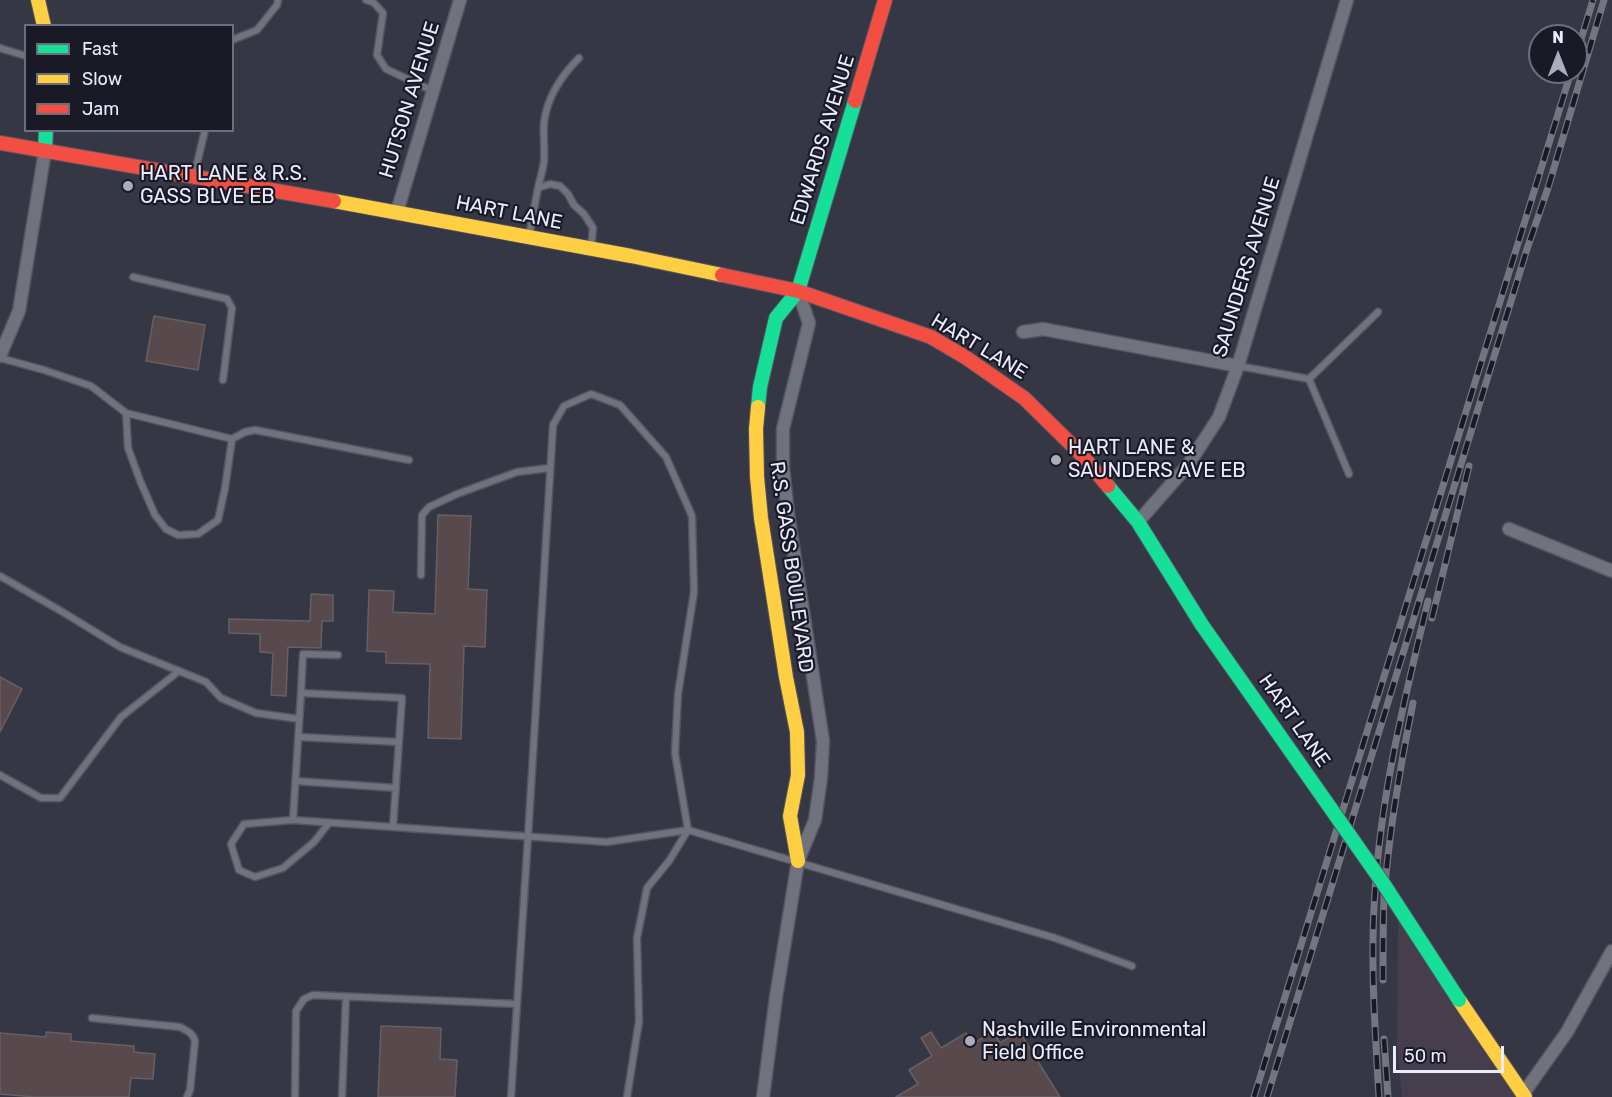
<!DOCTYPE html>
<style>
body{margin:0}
#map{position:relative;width:1612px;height:1097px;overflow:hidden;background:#363745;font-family:Rubik,sans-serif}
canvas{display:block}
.legend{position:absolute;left:24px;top:24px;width:210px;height:108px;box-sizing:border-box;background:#1a1a26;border:2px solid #6d6e7c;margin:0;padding:8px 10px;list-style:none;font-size:18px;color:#eaecfd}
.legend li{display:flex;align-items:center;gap:12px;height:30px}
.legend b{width:30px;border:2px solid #6d6e7c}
.north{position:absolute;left:1528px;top:24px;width:60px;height:60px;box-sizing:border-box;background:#1a1a26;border:2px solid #6d6e7c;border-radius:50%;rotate:0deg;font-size:16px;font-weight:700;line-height:24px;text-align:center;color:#eaecfd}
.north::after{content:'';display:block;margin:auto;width:21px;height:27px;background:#abadbd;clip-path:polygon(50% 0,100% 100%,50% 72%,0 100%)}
.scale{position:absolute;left:1393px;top:1046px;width:111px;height:27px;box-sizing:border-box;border:3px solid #eaecfd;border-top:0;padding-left:8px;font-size:18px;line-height:21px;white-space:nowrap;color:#eaecfd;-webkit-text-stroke:4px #1a1a26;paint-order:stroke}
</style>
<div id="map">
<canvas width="1612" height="1097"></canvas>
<ul class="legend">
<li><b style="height:8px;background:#16e098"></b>Fast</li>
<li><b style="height:8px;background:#ffcf43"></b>Slow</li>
<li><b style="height:8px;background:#f24e42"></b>Jam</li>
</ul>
<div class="north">N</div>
<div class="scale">50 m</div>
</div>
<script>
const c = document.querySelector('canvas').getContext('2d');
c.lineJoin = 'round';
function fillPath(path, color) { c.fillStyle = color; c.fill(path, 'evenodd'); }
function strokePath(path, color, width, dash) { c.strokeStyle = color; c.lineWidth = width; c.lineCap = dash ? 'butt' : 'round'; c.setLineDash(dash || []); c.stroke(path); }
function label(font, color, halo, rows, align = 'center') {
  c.font = font + ' Rubik,sans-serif'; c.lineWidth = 4.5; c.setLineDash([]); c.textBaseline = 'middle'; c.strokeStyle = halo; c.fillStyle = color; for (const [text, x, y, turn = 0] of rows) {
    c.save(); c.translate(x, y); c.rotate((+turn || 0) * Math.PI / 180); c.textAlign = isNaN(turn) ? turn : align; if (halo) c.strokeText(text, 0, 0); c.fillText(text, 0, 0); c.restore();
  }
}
const commercial = new Path2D(`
 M1398 906 1525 1097H1402L1397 1043Z`);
const building = new Path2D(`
 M154 316 205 325 198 370 146 361Z
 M438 515 471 516 468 589 487 590 485 647 464 646 461 739 428 738 430 664 386 663V652L367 651 369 590 394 591 393 612 435 614Z
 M311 594 333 595V621H322L321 648 288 647 286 696 271 695 273 653 260 652V634L229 633V619L310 621Z
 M0 677 22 689 0 732Z
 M381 1026 441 1028 440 1059 457 1060 455 1097H378Z
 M993 1031 1000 1043 1019 1031 1060 1097H896L918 1084 909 1070 932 1056 921 1038 931 1032 941 1048 966 1033 973 1044Z
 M46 1032 71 1034V1041L134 1046V1052L155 1054 153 1079 131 1078 129 1097H34L0 1094V1033L46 1037Z`);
const lane = new Path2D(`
 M366 0 373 2 383 13 377 55 386 69 433 91
 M232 40 257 30 277 5 278 0
 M0 48 26 56
 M194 176 205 130
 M538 188C540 179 543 170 544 161 545 148 543 135 544 123 547 97 561 76 579 58
 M529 236 538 188 550 184 560 186 568 194 574 205 584 214 593 228 591 248
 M133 277 227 299 232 308 223 380
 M0 358 44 370 91 386 126 413 128 448 141 483 155 515 166 529 178 535 198 534 218 520 225 488 232 439 245 432 255 430 409 460
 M1239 366 1309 379
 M1309 379 1349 474
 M1309 379 1378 312
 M126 413 232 439
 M421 575 422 515 429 507 457 494 517 472 550 468
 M0 576 61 611 120 647 206 682 221 698 256 713 299 719V716
 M301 693 402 698 393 827 293 820Z
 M301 693 303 654 338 655
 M298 737 399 742
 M0 775 41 798H60L121 717 179 671
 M296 781 396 788
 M293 820 244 824 231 844 239 870 255 877 283 868 314 842 329 823
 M393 827 607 842 688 830 1055 938 1132 966
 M92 1018 180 1027C187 1031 193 1033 195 1041L190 1090 187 1097
 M295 1097 296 1011 304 999 313 995 517 1004
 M342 1097 346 997
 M511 1097 528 837 553 425 564 406 591 394 620 405 666 457 692 516 694 592 678 694 675 753 688 830 669 861 647 888 637 938 639 1021 627 1097`);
const street = new Path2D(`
 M397 212 460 0
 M1023 332 1043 329 1238 366
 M0 356 19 311 45 151
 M1138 522 1188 465 1219 417 1238 366 1347 0
 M1509 529 1612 571
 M1523 1094 1567 1032 1612 951
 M763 1097 776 997 798 861 815 820 821 778 823 741 788 514 783 468V429L809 323 798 291`);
const fast = new Path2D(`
 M45 151 46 130
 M758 407 760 387 776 318 798 291 855 101
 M1108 486 1138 522 1202 625 1280 736`);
const slow = new Path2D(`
 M38 0 44 26
 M334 201 631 256 722 275
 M758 407 756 429 757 477 761 518 786 677 797 732 798 775 790 816 798 861
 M1459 1000 1525 1097`);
const jam = new Path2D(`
 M855 101 885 0
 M0 143 334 201
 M722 275 798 291 931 337 965 357 1024 398 1078 451 1108 486`);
const rail = new Path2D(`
 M1576 56 1593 0
 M1432 618 1469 466
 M1383 980C1383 952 1383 925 1384 897 1389 832 1400 767 1413 703
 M1384 1039 1388 1097
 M1254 1097 1571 72
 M1267 1097 1527 249 1548 188 1604 0
 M1379 1097C1375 1029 1370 960 1375 892 1381 793 1405 697 1428 601`);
const fastBridge = new Path2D(`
 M1280 736 1383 883 1459 1000`);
const markers = [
 [128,186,6,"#abadbd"],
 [1056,460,6,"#abadbd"],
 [970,1041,6,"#abadbd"]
];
const streetNames = [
 ["HUTSON AVENUE",410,100,-73],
 ["EDWARDS AVENUE",823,140,-73],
 ["HART LANE",509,213,11],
 ["SAUNDERS AVENUE",1247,267,-73],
 ["HART LANE",979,347,31],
 ["R.S. GASS BOULEVARD",791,567,82],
 ["HART LANE",1294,721,55]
];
const poiNames = [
 ["HART LANE & R.S.",140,174],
 ["GASS BLVE EB",140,197],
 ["HART LANE &",1068,448],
 ["SAUNDERS AVE EB",1068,471],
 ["Nashville Environmental",982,1030],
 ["Field Office",982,1053]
];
fillPath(commercial, '#473e4d');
fillPath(building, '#584a4c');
strokePath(building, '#666064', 1.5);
strokePath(lane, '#545562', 9);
strokePath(street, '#545562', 15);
strokePath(fast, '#545562', 16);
strokePath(slow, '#545562', 16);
strokePath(jam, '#545562', 16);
strokePath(lane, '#72727d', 6);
strokePath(street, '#72727d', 12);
strokePath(fast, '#16e098', 14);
strokePath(slow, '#ffcf43', 14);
strokePath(jam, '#f24e42', 14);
strokePath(rail, '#747580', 7);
strokePath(rail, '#1a1a26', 4.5, [14]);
strokePath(fastBridge, '#545562', 16, []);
strokePath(fastBridge, '#16e098', 14);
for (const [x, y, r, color] of markers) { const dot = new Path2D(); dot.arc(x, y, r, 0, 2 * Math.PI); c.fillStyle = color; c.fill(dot); strokePath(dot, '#1a1a26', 2); }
label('20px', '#eaecfd', '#1a1a26', streetNames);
label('20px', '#eaecfd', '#1a1a26', poiNames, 'left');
</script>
